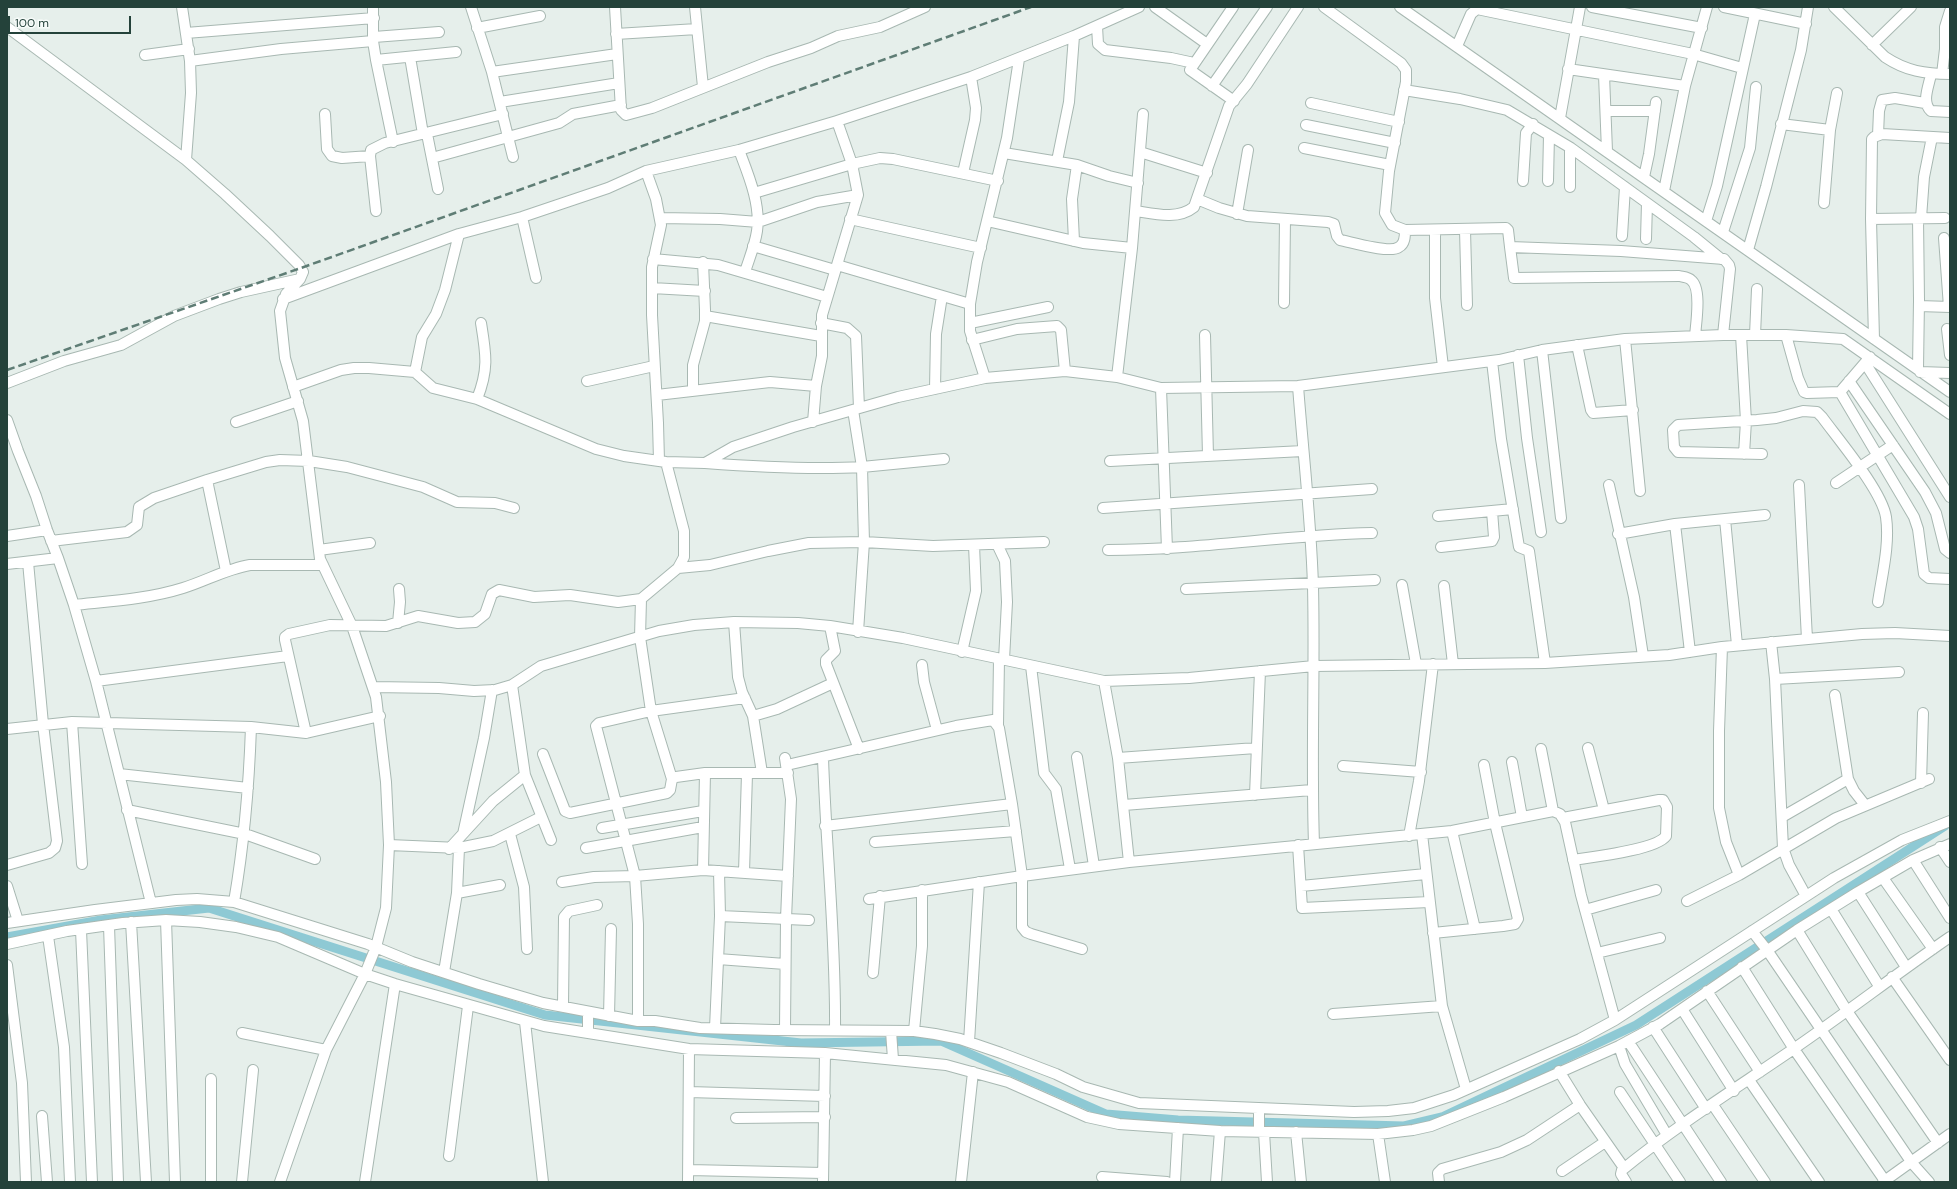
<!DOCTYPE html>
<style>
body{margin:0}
#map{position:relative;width:1957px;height:1189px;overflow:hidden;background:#e6efeb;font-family:"DM Sans",sans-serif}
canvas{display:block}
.frame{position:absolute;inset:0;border:8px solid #24423a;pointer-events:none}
.scale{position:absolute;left:8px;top:16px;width:123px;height:18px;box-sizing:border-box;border:2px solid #24423a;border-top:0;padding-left:5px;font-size:12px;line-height:14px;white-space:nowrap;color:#24423a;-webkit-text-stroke:3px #f7fbf9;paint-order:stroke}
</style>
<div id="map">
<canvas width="1957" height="1189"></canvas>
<div class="frame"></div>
<div class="scale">100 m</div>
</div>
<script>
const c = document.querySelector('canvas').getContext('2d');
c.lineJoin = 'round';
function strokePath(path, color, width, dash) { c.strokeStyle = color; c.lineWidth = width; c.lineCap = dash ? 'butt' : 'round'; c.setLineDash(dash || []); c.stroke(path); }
const canal = new Path2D(`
 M7 937 101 920 209 908 545 1015 801 1043 941 1041 1106 1114 1178 1120 1404 1126 1442 1117 1636 1025 1945 826`);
const minor = new Path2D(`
 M182 7 190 61 191 93 186 160
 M373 7V41L376 60 393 142
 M471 7 492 72 513 157
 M615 7 621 110 626 115 652 108 768 62 811 48 838 36 880 27 925 7
 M695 7 703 87
 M1155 7 1207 44
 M1233 7 1190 70 1234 101
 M1324 7 1401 63 1406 70V82L1389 171 1385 213 1392 225 1405 230 1506 228 1508 230 1510 247 1621 251 1724 259 1729 265 1730 269 1723 335
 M1400 7 1950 392
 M1592 7 1702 28
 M1724 7 1806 24
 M1834 7 1885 57C1906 71 1925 74 1950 74
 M1097 26 1098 44 1105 50 1171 58 1194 63
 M7 27 186 160 225 194 270 236 299 265 303 272 300 279 286 294 280 311 285 358 303 421 320 559 352 626 376 697 386 782 389 845 386 908 376 947 365 974 326 1050 280 1182
 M477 28 540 16
 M186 33 374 18
 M616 34 697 29
 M374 37 439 32
 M1872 45 1911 7
 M1457 46 1471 14 1477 9 1693 54 1742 68
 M145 55 189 49
 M410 57 423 134
 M376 60 456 52
 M190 61 281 49 373 41
 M1568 69 1685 86
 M492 72 617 54
 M1931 74C1929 86 1921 102 1931 111L1950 112
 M1942 74 1945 49V27L1950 11
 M1604 75 1607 151
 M1212 86 1267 7
 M1404 90 1460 99 1507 110 1571 148 1694 237 1721 259
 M500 102 619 83
 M1311 103 1399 122
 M1606 111H1655
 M325 114 327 149 332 156 342 158 370 156
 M1560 118 1580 7
 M1781 124 1830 130
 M1306 125 1395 143
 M427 134 438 189
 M1878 135 1879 111 1882 100 1895 98 1925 103
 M1304 148 1390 165
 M1570 148V187
 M739 150C748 174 761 204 757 231 755 245 749 259 745 272
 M1140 152 1207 173
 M1004 153 1077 165 1109 176 1138 183
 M432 158 559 123 573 114 621 105
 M1057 161 1069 102 1074 36
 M646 171 656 199 661 225 652 267V315L658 423 659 461
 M963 173 975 120 976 108 971 77
 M1644 177 1649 154 1656 102
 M1523 181 1526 133 1533 124
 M1548 181 1549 135
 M1664 191 1685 86 1707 7
 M754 193 852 164 880 158 893 159 998 181
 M1197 199 1219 208 1247 216 1328 222 1334 224 1337 236 1340 240C1351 242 1390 254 1399 247 1405 244 1405 236 1405 230
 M1824 203 1830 130 1837 93
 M376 211 370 156 371 150 385 143 503 114
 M1136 211C1155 214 1178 220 1194 207L1229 106 1247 84 1298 7
 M1237 214 1248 150
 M522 217 536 278
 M660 218 720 219 758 222 817 202 858 195
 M1921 218 1924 177 1932 137
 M850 219 981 248
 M1871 219 1945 218
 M987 221 1083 243 1132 248
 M1706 221 1717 186 1755 14
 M1435 230V298L1443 367
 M1465 230 1467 305
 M1723 232 1750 148 1756 87
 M1622 236 1625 187
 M1944 238 1949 307
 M1646 239 1647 203
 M1074 241 1072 199 1077 165
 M753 246 835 270
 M1510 247 1514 278 1679 276C1683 277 1688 277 1691 280 1702 288 1696 323 1695 336
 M1748 250 1766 187 1801 50 1808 7
 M653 259 718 265 827 297
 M837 265 970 304
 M652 288 705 291
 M283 299 459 234 522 217 608 188 646 171 739 150 837 121 971 77 1074 36 1139 7
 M1284 303 1285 219
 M1919 306 1950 307
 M705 316 821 336
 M821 323 847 328 856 336 859 408
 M970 323 1048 307
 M1947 329 1950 355
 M1205 335 1208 456
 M1741 335 1746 421 1744 454
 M1755 335 1757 289
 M1786 335 1798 378 1804 392 1807 393 1840 392
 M1625 339 1640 491
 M1874 339 1871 219 1872 139 1874 137 1882 134 1950 138
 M972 340 1017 329 1057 326 1061 330 1065 371
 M1577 345 1591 410 1593 413 1633 410
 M1542 350 1561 518
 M1518 355 1527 438 1541 532
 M1870 357 1840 392 1914 517 1918 529 1924 574 1929 578 1950 579
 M1492 361 1501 439 1519 547 1529 551 1545 663
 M1865 363 1950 497
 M1918 369 1919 300 1918 218
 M415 372 422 337 436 314 445 290 459 234
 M1920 372 1950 373
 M1117 377 1132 248 1143 114
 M985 378 970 331V304L977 262 1007 138 1019 59
 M587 381 654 366
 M1849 381 1925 492 1936 513 1945 549 1950 553
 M7 383 64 361 121 345 174 316 219 299 241 292 300 279
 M1298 386C1303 452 1311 519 1313 586 1315 672 1311 758 1314 844
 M293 387 341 370 354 368H369L415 372 433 388 477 399 596 449 624 456 666 462 705 463 733 447 793 427 898 397 985 378 1065 371 1117 377 1161 388 1298 386 1499 360 1542 350 1625 339 1723 335H1786L1843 339 1950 414
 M1161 388 1167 549
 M935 389 936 334 942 296
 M693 390V365L705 321V310L703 262
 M657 395 770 382 816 386
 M477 399C489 369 486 354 481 323
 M853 410 862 467 944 459
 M7 420 18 451 36 496 47 530 58 558 74 605 96 681 151 903
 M236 422 298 401
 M813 422 816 386 822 356V315L858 195 852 164 837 121
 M1762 454 1678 452 1674 447 1673 430 1678 425 1757 420 1776 418 1803 411 1817 412 1822 417C1838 439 1882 491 1886 517 1890 544 1882 575 1878 602
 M1110 461 1303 451
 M705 463C758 467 810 470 862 467L864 542 858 632
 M207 480 226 571
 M1836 483 1893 445
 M1609 485 1634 597 1643 656
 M1799 485 1807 639
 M1103 508 1372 489
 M1438 516 1513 509
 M1725 519 1737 645
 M1675 524 1690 652
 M1618 534 1675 524 1765 515
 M7 536 47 530
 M51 541 127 532 137 525 139 507 154 498 207 480 266 462 280 460 309 461 347 467 423 487 457 502 495 503 514 508
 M997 544 1005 561 1007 602 1004 660
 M1441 547 1492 541 1494 537 1492 511
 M319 550 370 543
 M1108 550C1197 550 1284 535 1372 533
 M7 564 58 558
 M678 568 710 565 768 551 809 543 864 542 933 546 1044 542
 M1402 585 1416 664
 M1444 586 1453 664
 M1186 589 1375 580
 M641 599 640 637 651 711 672 779
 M74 605C111 601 148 599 183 588 206 581 226 569 250 565H323
 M734 622 738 677 742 692 753 716 762 773
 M398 623 400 602 399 589
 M830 626 835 651 826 660V664L859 749
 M1771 642 1775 679 1783 848 1789 865 1806 896
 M1722 647 1719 731V808L1726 842 1739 875
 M962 652 976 591 974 545
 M922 665 924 682 937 730
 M1031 666 1044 773 1056 789 1070 869
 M1775 679 1899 672
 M96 681 288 656
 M1104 681 1118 758 1129 862
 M512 685 525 775 551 840
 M373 687 439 688 474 691 495 690 512 685 541 666 659 631 694 625 734 622 798 623 830 626 903 638 1104 681 1189 678 1314 666 1545 663 1669 655 1722 647 1862 634 1895 633 1950 636
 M1835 695 1848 779 1854 791 1865 805
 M753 716 777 709 833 683
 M72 722 82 864
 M998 725 999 659
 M7 729 72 722 251 727 306 733 380 716
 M306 733 285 640V637L289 634 330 625 386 626 418 616 458 623 475 622 485 614 492 594 499 590 534 597 570 595 618 602 641 599 678 568 684 557V531L666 462
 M1588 748 1604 810
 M1541 749 1553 811
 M543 754 564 808 565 811 570 813 667 793 670 790 672 779 676 777 705 773H788
 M1077 757 1094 866
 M785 758 791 799 786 919 785 1029
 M823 758C826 848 836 939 835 1029
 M1118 758 1256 748
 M1512 762 1522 817
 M787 765 956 726 993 720 999 728 1012 804 1022 876V927L1026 932 1031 934 1082 949
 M1343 766 1421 772
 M119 774 248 788
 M1921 783 1923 713
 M1255 795 1260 671
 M1124 805 1312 790
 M127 810 245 834 315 859
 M1782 817 1848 779
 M1563 818 1659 800H1663L1667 807 1666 836C1656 850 1592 857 1573 860
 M825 826 1012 804
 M602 828 703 811
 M1452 831 1475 929
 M463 834 484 738 492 690
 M510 834 524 887 527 949
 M1422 834 1442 1006 1466 1089
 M1409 836 1419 781 1433 664
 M875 842 1016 831
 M389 845 459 848 493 841 541 817
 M1298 845 1302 908 1429 902
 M1940 847 1950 862
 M586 848 703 827
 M449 849 493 801 525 775
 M1913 860 1950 918
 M7 865 49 853 55 848 57 841 43 724 28 562
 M703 870 705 773
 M744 872 747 774
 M1883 878 1933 949
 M562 882 594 877 635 876 703 870 788 876
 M7 886 18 921
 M1301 886 1426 874
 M1858 892 1906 967
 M457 893 500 885
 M869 899 1022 876 1129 862 1452 831 1553 811 1560 814 1565 822 1581 895 1615 1020
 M1687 901 1739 875 1836 818 1929 779
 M234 902C244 844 249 786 251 727
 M1831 909 1879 986
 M1585 910 1656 890
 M720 916 809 920
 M166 920 175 1182
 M131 922 146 1182
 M7 923 95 910 176 900 197 899 234 902 368 944 412 962 479 984 543 1003 638 1021H655L700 1028 774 1030 914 1031 935 1034 960 1039 1001 1053 1056 1074 1083 1087 1139 1103 1354 1112 1388 1111 1414 1108 1454 1095 1580 1039 1615 1020 1834 878 1902 840 1950 821
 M109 926 118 1182
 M81 930 92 1182
 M1797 930 1847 1011 1938 1143
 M1752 931 1767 950 1912 1163 1929 1182
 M1433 933 1503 926 1515 924 1518 919 1495 823 1484 765
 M48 936 64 1047 70 1182
 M7 944 67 931 123 923 166 920 200 922 236 927 278 937 365 974 395 984 544 1026 689 1049 825 1053 946 1065 1008 1082 1087 1117 1119 1124 1220 1131 1378 1134 1413 1130 1431 1126 1504 1097 1619 1046 1660 1024 1797 930 1858 892 1913 860 1950 844
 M1597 953 1660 938
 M718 959 785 964
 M7 965 22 1083 26 1182
 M1742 967 1794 1049 1885 1181
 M444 972 457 893 459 848
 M873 973 880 896
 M1892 977 1950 1060
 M1707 991 1760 1072
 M563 1006 564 917 569 911 597 905
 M1682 1009 1734 1091
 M1333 1014 1442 1006
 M609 1016 611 929
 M638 1021V924L635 876 596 726 599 723 651 711 745 698
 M525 1022 543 1182
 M1653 1027 1706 1109
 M715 1028 720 916 719 871
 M891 1031 893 1059
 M914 1031 922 946V890
 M588 1032V1012
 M242 1033 326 1050
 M1628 1041 1721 1182
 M969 1042 979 882
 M1619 1046 1625 1064 1667 1135
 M1559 1071 1580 1105 1624 1168
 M1749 1080 1819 1182
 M689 1092 825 1096
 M1620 1092 1680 1182
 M1713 1105 1765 1182
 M42 1116 47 1182
 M736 1118 825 1117
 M1259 1132V1109
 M1264 1132 1267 1182
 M1296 1132 1301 1182
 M1378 1134 1385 1182
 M449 1156 468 1006
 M689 1170 823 1173
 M1562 1171 1605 1142
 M1102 1177 1167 1182
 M211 1182V1079
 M242 1182 253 1070
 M365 1182 395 984
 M688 1182 689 1049
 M823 1182 825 1053
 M961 1182 973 1072
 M1175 1182 1178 1128
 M1216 1182 1220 1131
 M1439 1182 1438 1173 1442 1169 1501 1152 1527 1140 1580 1105
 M1626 1182 1621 1174 1622 1170C1676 1126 1735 1089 1792 1050 1846 1013 1896 974 1950 937
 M1883 1182 1950 1134`);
const rail = new Path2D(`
 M7 370 301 268 1031 7`);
strokePath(canal, '#8ec9d4', 9);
strokePath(minor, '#a8b8b2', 12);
strokePath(minor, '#fff', 10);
strokePath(rail, '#5f7d75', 2.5, [8, 4]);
</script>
